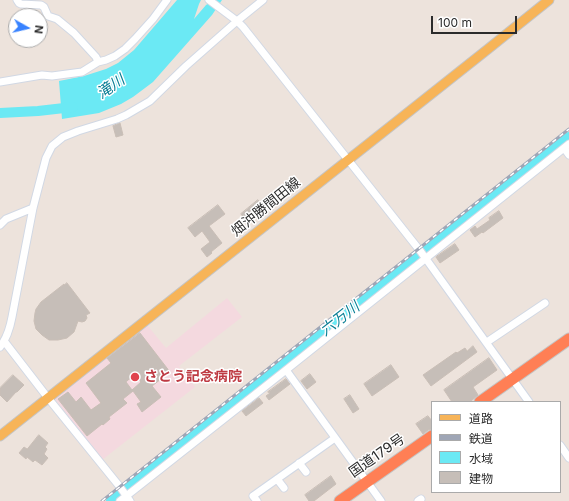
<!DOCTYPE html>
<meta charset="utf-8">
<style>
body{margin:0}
#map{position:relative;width:569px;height:501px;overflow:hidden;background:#ede3dc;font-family:Inter,"Noto Sans JP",sans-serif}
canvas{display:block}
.legend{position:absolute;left:431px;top:401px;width:130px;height:92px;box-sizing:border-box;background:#fff;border:1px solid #aaa;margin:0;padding:5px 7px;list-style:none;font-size:12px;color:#2b2b2b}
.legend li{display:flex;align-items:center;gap:8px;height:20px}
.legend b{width:20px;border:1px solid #aaa}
.north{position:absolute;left:8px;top:8px;width:40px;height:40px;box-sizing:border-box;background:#fff;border:1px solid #aaa;border-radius:50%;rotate:98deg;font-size:11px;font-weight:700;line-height:16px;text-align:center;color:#2b2b2b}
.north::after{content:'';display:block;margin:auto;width:14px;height:18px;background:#3782ff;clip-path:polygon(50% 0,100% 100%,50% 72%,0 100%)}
.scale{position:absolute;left:431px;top:16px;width:86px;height:18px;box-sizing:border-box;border:2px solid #2b2b2b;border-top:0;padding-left:5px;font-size:12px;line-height:14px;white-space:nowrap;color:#2b2b2b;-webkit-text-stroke:3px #fff;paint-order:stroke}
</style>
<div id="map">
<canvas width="569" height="501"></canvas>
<ul class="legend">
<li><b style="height:5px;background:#f7b458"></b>道路</li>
<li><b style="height:5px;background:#9fa6b6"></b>鉄道</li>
<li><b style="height:11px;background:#6be9f4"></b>水域</li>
<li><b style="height:11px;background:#c6beb8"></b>建物</li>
</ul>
<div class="north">N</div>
<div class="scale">100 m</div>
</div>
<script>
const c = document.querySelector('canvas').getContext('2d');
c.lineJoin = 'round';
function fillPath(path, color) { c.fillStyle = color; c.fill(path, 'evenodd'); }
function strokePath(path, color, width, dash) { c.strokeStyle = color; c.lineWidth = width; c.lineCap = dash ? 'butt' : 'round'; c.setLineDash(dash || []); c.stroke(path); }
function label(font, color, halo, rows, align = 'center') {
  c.font = font + ' Inter,"Noto Sans JP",sans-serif'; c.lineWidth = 3; c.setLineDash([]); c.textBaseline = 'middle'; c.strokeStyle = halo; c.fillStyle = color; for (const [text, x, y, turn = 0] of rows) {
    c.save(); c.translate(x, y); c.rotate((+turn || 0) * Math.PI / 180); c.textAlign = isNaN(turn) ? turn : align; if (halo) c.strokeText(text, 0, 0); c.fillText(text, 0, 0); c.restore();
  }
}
const medical = new Path2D(`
 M227 298 242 317 179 366 195 387 102 460 55 399 147 325 166 348Z`);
const water = new Path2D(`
 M177 0H201L199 4 194 19 206 5 213 0H222L212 15 153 82 133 97 121 104 99 113 62 119 59 81 84 76 106 69 118 63 134 50Z`);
const river = new Path2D(`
 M0 113 38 111 73 107
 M111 501 569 137`);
const building = new Path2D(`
 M120 123 123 135 116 137 113 126Z
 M258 200 264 209 247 222 241 214Z
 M218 205 225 214 209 226 222 243 211 252 212 253 207 257 201 249 210 242 202 231 195 237 188 228Z
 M499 211 503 218 483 233 482 232 475 237 470 230 475 226 477 229 490 220 489 218Z
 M455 244 459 250 440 263 436 257Z
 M67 283 90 313 86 315 87 318 85 321 82 322 78 321 74 332 67 338 58 340H49L42 335 36 329 34 321 35 313 36 309 41 302 64 284V285Z
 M140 333 170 372 152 386 161 397 142 412 137 404 141 402 133 391 123 399 127 403 109 417 110 419 103 425 102 424 87 436 58 399 68 392 76 402 81 397 91 410 101 403 86 383 111 363 107 358ZM135 375 141 382 132 390 126 382Z
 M473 346 477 352 431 386 423 375 456 352 457 353 465 348 467 351Z
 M489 358 497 370 473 387 478 395 470 402H452L444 390Z
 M391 365 399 377 372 396 364 384Z
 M310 374 316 382 307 389 301 381Z
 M13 375 24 385 17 392H16L7 402 0 395V388Z
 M286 379 290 384 269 400 266 396 270 393 268 392Z
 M350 395 359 409 353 413 344 399Z
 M259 398 263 403 246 416 242 411Z
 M428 416 432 421V429L428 430 423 434 416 424Z
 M39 435 48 443 45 447 47 449 44 454 48 458 42 465 35 460 33 462 27 457 26 459 19 453 24 447 27 449Z
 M331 476 336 484 314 501H309L305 495Z`);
const minor = new Path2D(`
 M17 0 19 3 21 4 41 5 44 7 48 16 57 19 74 33 96 57 98 62
 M209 0 237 21 243 27 421 252 529 402
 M0 82 42 75 52 76 82 72 98 62 106 60 115 56 125 49 135 39 153 19 167 0
 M564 148 569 155
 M0 225 6 219 33 208
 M4 341 48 398 120 487 130 501
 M487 342 545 303
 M0 347C7 338 10 328 12 317L33 208 46 158 52 146 63 137 78 131 117 119 126 115 150 101 186 66 237 21 263 0
 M286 370 381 501
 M560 445 569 458
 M299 463 306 472
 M277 479 284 488
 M120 501 286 370 569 144
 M257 501 253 496 335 438
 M418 501 421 499`);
const major = new Path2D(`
 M0 436 348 160 488 49 549 0`);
const highway = new Path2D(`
 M480 402 569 339
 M340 501 432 436`);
const rail = new Path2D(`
 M102 501 569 129`);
const markers = [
 [135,377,5,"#e0444e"]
];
const streetNames = [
 ["畑沖勝間田線",266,207,-39],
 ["国道179号",377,456,-35]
];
const healthNames = [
 ["さとう記念病院",144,377]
];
const waterNames = [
 ["滝川",111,87,-35],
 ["六万川",340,319,-38]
];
fillPath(medical, '#f4d9df');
fillPath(water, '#6be9f4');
strokePath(river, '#6be9f4', 10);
fillPath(building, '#c6beb8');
strokePath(building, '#c9beb6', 1);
strokePath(minor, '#d1d8e4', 9);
strokePath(major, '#c4c4c4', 11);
strokePath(highway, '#c4c4c4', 13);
strokePath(minor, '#fff', 7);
strokePath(major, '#f7b458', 9);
strokePath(highway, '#ff7f55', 11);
strokePath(rail, '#9fa6b6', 3);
strokePath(rail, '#fff', 1.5, [4.5]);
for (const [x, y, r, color] of markers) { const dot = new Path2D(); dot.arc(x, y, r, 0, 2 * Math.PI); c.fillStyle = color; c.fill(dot); strokePath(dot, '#fff', 1.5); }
label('14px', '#2b2b2b', '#fff', streetNames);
label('bold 14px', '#be3a42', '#fff', healthNames, 'left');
label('italic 15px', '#097e94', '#fff', waterNames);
</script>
